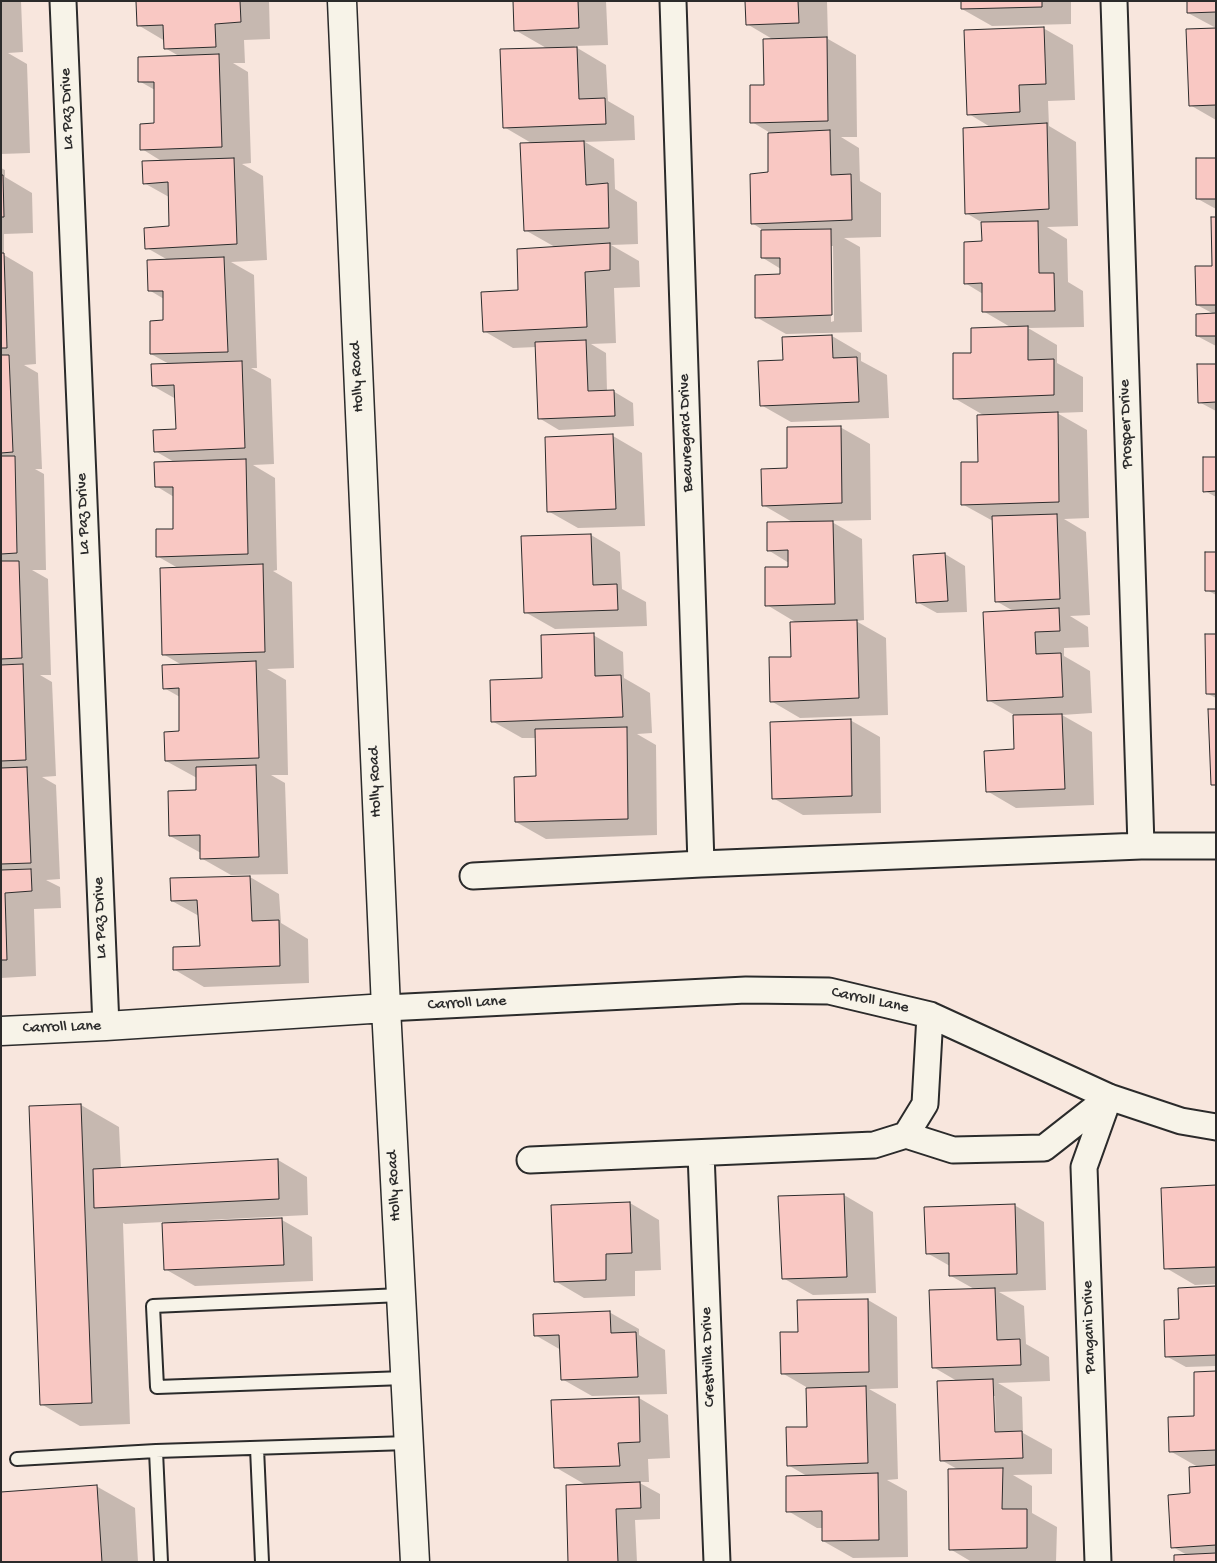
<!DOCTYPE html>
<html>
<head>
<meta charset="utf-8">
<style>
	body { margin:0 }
	#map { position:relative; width:1217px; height:1563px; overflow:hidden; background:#f8e6dd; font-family:"Gochi Hand",sans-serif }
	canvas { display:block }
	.frame { position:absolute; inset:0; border:2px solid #2b2b2b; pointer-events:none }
</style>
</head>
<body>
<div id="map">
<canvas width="1217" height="1563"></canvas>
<div class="frame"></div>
</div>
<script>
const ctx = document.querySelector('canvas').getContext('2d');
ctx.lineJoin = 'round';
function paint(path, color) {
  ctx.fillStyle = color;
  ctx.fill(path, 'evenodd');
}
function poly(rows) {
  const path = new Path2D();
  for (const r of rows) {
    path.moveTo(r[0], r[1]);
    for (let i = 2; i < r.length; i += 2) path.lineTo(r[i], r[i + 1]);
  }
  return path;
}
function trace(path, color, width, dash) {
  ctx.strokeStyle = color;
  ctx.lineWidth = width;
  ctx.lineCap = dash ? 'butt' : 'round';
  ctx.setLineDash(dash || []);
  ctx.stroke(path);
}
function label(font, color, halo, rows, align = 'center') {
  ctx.font = font + ' "Gochi Hand",sans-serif';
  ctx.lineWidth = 4;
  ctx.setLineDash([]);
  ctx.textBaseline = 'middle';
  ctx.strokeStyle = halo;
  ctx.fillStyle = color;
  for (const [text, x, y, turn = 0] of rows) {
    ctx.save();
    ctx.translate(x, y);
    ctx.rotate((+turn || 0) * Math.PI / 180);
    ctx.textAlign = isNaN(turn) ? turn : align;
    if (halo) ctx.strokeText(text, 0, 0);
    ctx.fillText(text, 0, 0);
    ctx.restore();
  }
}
const shadow = poly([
	[1,1,21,1,23,52,8,53,27,64,30,153,1,154],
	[137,1,269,1,270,39,244,40,245,63,233,63,248,72,251,163,242,164,263,176,267,260,231,262,254,275,257,368,251,368,271,379,274,464,253,465,275,478,277,570,273,571,292,582,294,668,267,669,286,680,288,775,271,775,285,783,288,874,231,875,201,858,201,853,170,836,197,791,197,778,166,761,181,732,180,697,164,688,182,665,163,654,178,568,157,556,174,530,174,497,156,486,176,463,155,451,177,430,176,399,153,386,171,365,151,354,165,322,164,299,149,290,168,260,147,248,170,228,169,197,144,183,163,162,142,149,156,124,155,90,139,81,179,56,165,48,165,41,138,25],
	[514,1,606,1,608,45,574,46,606,65,608,101,634,116,635,140,585,142,614,159,615,189,637,202,638,244,611,245,639,261,640,287,614,288,616,343,591,344,606,353,607,391,613,391,633,403,634,426,559,430,539,418,536,347,513,348,484,331,555,247,525,230,533,144,504,127,548,49,515,30],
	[746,1,827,1,828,39,856,55,857,137,841,137,859,148,860,181,881,193,881,237,844,238,860,247,862,332,786,334,756,317,782,275,781,269,763,258,766,232,752,223,770,174,772,134,752,122,765,86,774,40,747,24],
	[830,246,833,246,834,321,831,322],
	[962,1,1071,1,1071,24,992,26,962,9],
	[1216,1,1216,28,1188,13],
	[1043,28,1073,45,1075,100,1048,101,1049,126,1076,142,1078,226,1047,227,1067,239,1068,282,1083,291,1084,327,1028,328,1057,345,1057,363,1083,377,1083,412,1057,413,1087,430,1089,518,1064,519,1086,532,1090,615,1070,616,1088,627,1089,647,1064,648,1064,656,1090,671,1092,713,1062,715,1092,732,1094,805,1016,808,987,791,1016,750,1014,715,988,700,1015,612,996,601,993,521,962,504,979,463,985,416,954,398,972,354,1012,328,983,311,983,294,965,283,983,242,983,223,966,213,992,128,969,114],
	[1216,29,1216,120,1190,105],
	[1216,159,1216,209,1198,199],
	[1,168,5,170,5,177,32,193,33,233,4,234,4,255,33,272,36,364,24,365,38,373,42,469,35,469,44,474,46,570,32,570,48,579,51,675,40,675,52,682,56,776,42,777,56,785,60,879,46,880,60,887,61,908,34,909,36,976,1,978],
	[1216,218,1216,346,1197,336,1214,314,1197,305,1213,267],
	[832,336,861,353,861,361,887,375,889,418,791,422,761,405,784,361],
	[1216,365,1216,411,1199,402],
	[840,427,870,444,871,520,830,521,862,539,864,620,856,621,886,638,888,715,800,718,771,701,792,659,797,623,767,605,789,568,789,563,768,550,794,523,763,505,788,469],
	[613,436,642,453,645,526,578,528,548,511],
	[1216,458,1216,497,1205,491],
	[591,535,620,552,622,589,646,602,647,626,555,629,525,612],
	[1216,553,1216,595,1207,590],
	[945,554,965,566,967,612,937,613,917,602],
	[593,635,623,652,624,678,650,693,652,733,637,734,656,745,657,835,546,839,516,822,537,777,537,738,522,738,492,721],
	[1216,635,1216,698,1208,694],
	[850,720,880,737,881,813,803,815,773,798],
	[250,877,279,894,281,923,308,939,309,983,204,987,175,970,201,947,199,916,172,901],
	[81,1105,119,1127,121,1169,278,1160,307,1177,308,1215,187,1221,188,1223,282,1220,312,1237,313,1281,195,1286,165,1269,164,1222,125,1224,123,1223,130,1424,80,1426,41,1404],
	[1216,1186,1216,1284,1195,1285,1166,1268],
	[844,1195,873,1212,876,1293,813,1295,783,1278],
	[630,1203,659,1220,661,1270,635,1271,635,1296,584,1298,555,1281],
	[1014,1205,1044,1222,1046,1290,999,1292,1024,1306,1026,1344,1049,1357,1050,1381,998,1383,1022,1397,1023,1433,1052,1449,1052,1474,1013,1475,1032,1486,1032,1513,1057,1527,1056,1562,972,1562,950,1549,959,1470,941,1460,957,1381,933,1367,976,1290,951,1276,950,1266,927,1253],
	[992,1396,995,1396,996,1438,994,1438],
	[1216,1288,1216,1366,1186,1367,1166,1356,1180,1321],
	[868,1300,897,1317,898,1388,869,1389,896,1404,898,1479,887,1480,907,1491,908,1557,853,1558,823,1541,823,1528,817,1528,788,1511,807,1476,788,1465,809,1428,808,1388,782,1373,799,1334],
	[609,1312,639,1329,639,1335,665,1350,667,1394,592,1396,562,1379,561,1350,535,1335],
	[1216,1372,1216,1562,1187,1555,1173,1547,1192,1495,1198,1467,1170,1451,1196,1417],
	[639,1398,668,1415,670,1458,648,1459,649,1482,638,1482,660,1494,660,1519,635,1520,637,1562,570,1562,586,1485,555,1467],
	[96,1486,135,1508,138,1562,1,1562]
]);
const building = poly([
	[136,1,240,1,241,22,215,24,216,47,164,49,163,25,137,26,136,1],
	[513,1,578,1,579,28,514,31,513,1],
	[745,1,798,1,799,23,746,25,745,1],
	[961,1,1042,1,1042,7,961,9,961,1],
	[1187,1,1216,1,1216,12,1187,13,1187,1],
	[1044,27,1046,84,1019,85,1020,112,967,115,964,30,1044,27],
	[1216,28,1216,105,1189,106,1186,29,1216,28],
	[827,37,828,121,750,123,750,85,764,85,763,39,827,37],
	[577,47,579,99,605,98,606,124,503,128,500,49,577,47],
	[219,54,222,147,140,150,140,124,154,123,154,82,138,82,138,57,219,54],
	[1047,123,1049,209,965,214,963,128,1047,123],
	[830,130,831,175,851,174,852,220,751,224,750,174,768,172,768,133,830,130],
	[584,141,586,185,608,183,609,228,524,231,520,143,584,141],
	[234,158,237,244,145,249,144,228,169,226,168,182,143,184,142,161,234,158],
	[1196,158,1216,158,1216,199,1196,199,1196,158],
	[1,175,3,175,4,217,1,217,1,175],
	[1211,217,1216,217,1216,305,1196,305,1195,266,1212,266,1211,217],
	[1038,221,1039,273,1054,273,1055,311,982,312,982,283,964,284,964,242,982,241,981,222,1038,221],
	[831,229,832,315,755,318,755,275,780,274,780,258,761,258,761,230,831,229],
	[610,243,610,270,585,272,587,327,483,332,481,292,518,290,517,249,610,243],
	[1,253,4,253,7,348,1,348,1,253],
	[224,257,228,352,150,354,150,321,163,320,163,291,148,291,147,260,224,257],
	[1216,313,1216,336,1196,336,1196,314,1216,313],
	[1028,326,1028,360,1054,359,1054,395,953,399,953,353,971,353,971,328,1028,326],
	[832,335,833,358,857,357,859,402,760,406,758,361,783,360,782,337,832,335],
	[586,340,588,391,614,390,615,416,538,419,535,342,586,340],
	[1,355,9,355,13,452,1,453,1,355],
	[242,361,245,448,154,452,153,430,176,429,174,385,152,386,151,364,242,361],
	[1197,364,1216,364,1216,402,1198,403,1197,364],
	[1058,412,1059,502,961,505,961,462,978,462,977,415,1058,412],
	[841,426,842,503,762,506,761,469,787,468,787,427,841,426],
	[613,434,616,509,547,512,545,437,613,434],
	[1,456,15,456,17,553,1,554,1,456],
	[1203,457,1216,457,1216,491,1203,492,1203,457],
	[246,459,248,554,156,557,156,529,173,529,173,487,155,487,154,462,246,459],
	[1057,514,1060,599,995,602,992,516,1057,514],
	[833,521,835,604,765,606,765,567,788,567,788,550,767,551,767,522,833,521],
	[591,534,593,585,617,584,618,610,524,613,521,536,591,534],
	[1205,552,1216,552,1216,591,1205,591,1205,552],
	[945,553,948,601,916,603,913,555,945,553],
	[1,561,19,561,22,658,1,659,1,561],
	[263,564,265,652,162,655,160,568,263,564],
	[1059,608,1060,631,1035,632,1036,654,1061,653,1063,697,987,701,983,612,1059,608],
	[857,620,859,698,770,702,769,657,791,657,790,622,857,620],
	[594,633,595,676,621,675,623,717,491,722,490,680,542,678,541,635,594,633],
	[1205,634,1216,634,1216,694,1206,694,1205,634],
	[256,661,259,758,165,761,164,732,179,731,179,688,163,689,162,665,256,661],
	[23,664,26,760,1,761,1,665,23,664],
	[1208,709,1216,709,1216,785,1211,785,1208,709],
	[1062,714,1065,789,986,792,984,751,1014,749,1013,715,1062,714],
	[851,719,852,796,772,799,770,722,851,719],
	[627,727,628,819,515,822,514,777,536,776,535,729,627,727],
	[256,765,259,857,200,859,200,835,169,836,168,791,196,790,196,767,256,765],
	[27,767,31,863,1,864,1,768,27,767],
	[31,869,32,891,5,893,7,960,1,960,1,870,31,869],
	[250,876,252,921,279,920,280,966,173,970,173,947,200,946,197,900,171,901,170,878,250,876],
	[81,1104,92,1403,40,1405,29,1106,81,1104],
	[278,1159,279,1199,94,1208,93,1169,278,1159],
	[1216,1185,1216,1267,1164,1269,1161,1188,1216,1185],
	[844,1194,847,1277,782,1279,778,1196,844,1194],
	[630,1202,632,1253,606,1254,606,1280,554,1282,551,1205,630,1202],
	[1015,1204,1017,1274,949,1276,949,1253,926,1254,924,1207,1015,1204],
	[282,1218,284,1265,164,1270,162,1223,282,1218],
	[1216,1286,1216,1355,1165,1357,1164,1320,1179,1319,1178,1288,1216,1286],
	[995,1288,997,1340,1020,1339,1021,1365,932,1368,929,1290,995,1288],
	[868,1299,869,1372,781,1374,780,1332,798,1332,797,1300,868,1299],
	[610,1311,611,1333,636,1332,638,1377,561,1380,559,1335,534,1336,533,1314,610,1311],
	[1216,1371,1216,1450,1169,1452,1168,1417,1194,1416,1194,1372,1216,1371],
	[993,1379,995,1432,1022,1431,1023,1458,940,1461,937,1381,993,1379],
	[866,1386,868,1463,787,1466,786,1427,807,1427,806,1388,866,1386],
	[639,1397,640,1442,618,1443,620,1466,554,1468,551,1400,639,1397],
	[1216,1465,1216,1545,1171,1548,1168,1495,1190,1493,1189,1467,1216,1465],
	[1003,1468,1002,1509,1027,1509,1027,1548,949,1550,948,1469,1003,1468],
	[878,1473,879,1540,822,1541,822,1511,786,1512,786,1476,878,1473],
	[640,1482,641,1508,616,1509,618,1562,568,1562,566,1485,640,1482],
	[97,1485,102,1562,1,1562,1,1492,97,1485],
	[1216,1553,1216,1562,1174,1562,1174,1555,1216,1553]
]);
const lane = poly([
	[401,1295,153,1306,157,1387,404,1378],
	[257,1448,262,1562],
	[17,1459,156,1451],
	[161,1562,156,1451,408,1443]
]);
const street = poly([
	[63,1,106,1026],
	[673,1,701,864],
	[1114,1,1141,846],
	[473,876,701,864,1141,846,1216,846],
	[386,1008,746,990,829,991,930,1015,1109,1097,1181,1121,1216,1127],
	[906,1135,953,1150,1044,1148,1109,1097],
	[701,1153,717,1562],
	[530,1160,874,1145,906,1135,925,1104,930,1015],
	[1098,1562,1084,1167,1109,1097]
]);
const secondary = poly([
	[342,1,386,1008,415,1562],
	[1,1031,106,1026,386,1008]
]);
const streetNames = [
	["La Paz Drive",68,109,-92],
	["Holly Road",358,377,-93],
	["Prosper Drive",1127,424,-92],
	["Beauregard Drive",687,433,-92],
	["La Paz Drive",84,514,-92],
	["Holly Road",376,782,-92],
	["La Paz Drive",101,918,-92],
	["Carroll Lane",870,1001,12],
	["Carroll Lane",467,1004,-3],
	["Carroll Lane",62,1028,-2],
	["Holly Road",395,1186,-93],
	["Pangani Drive",1090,1327,-92],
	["Crestvilla Drive",709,1357,-92]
];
paint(shadow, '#0003');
paint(building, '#f9c8c3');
trace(building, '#2b2b2b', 1);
trace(lane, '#2b2b2b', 16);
trace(street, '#2b2b2b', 29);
trace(secondary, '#2b2b2b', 31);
trace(lane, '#f7f3e8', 12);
trace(street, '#f7f3e8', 25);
trace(secondary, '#f7f3e8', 28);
label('16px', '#2b2b2b', '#f7f3e8', streetNames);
</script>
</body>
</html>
